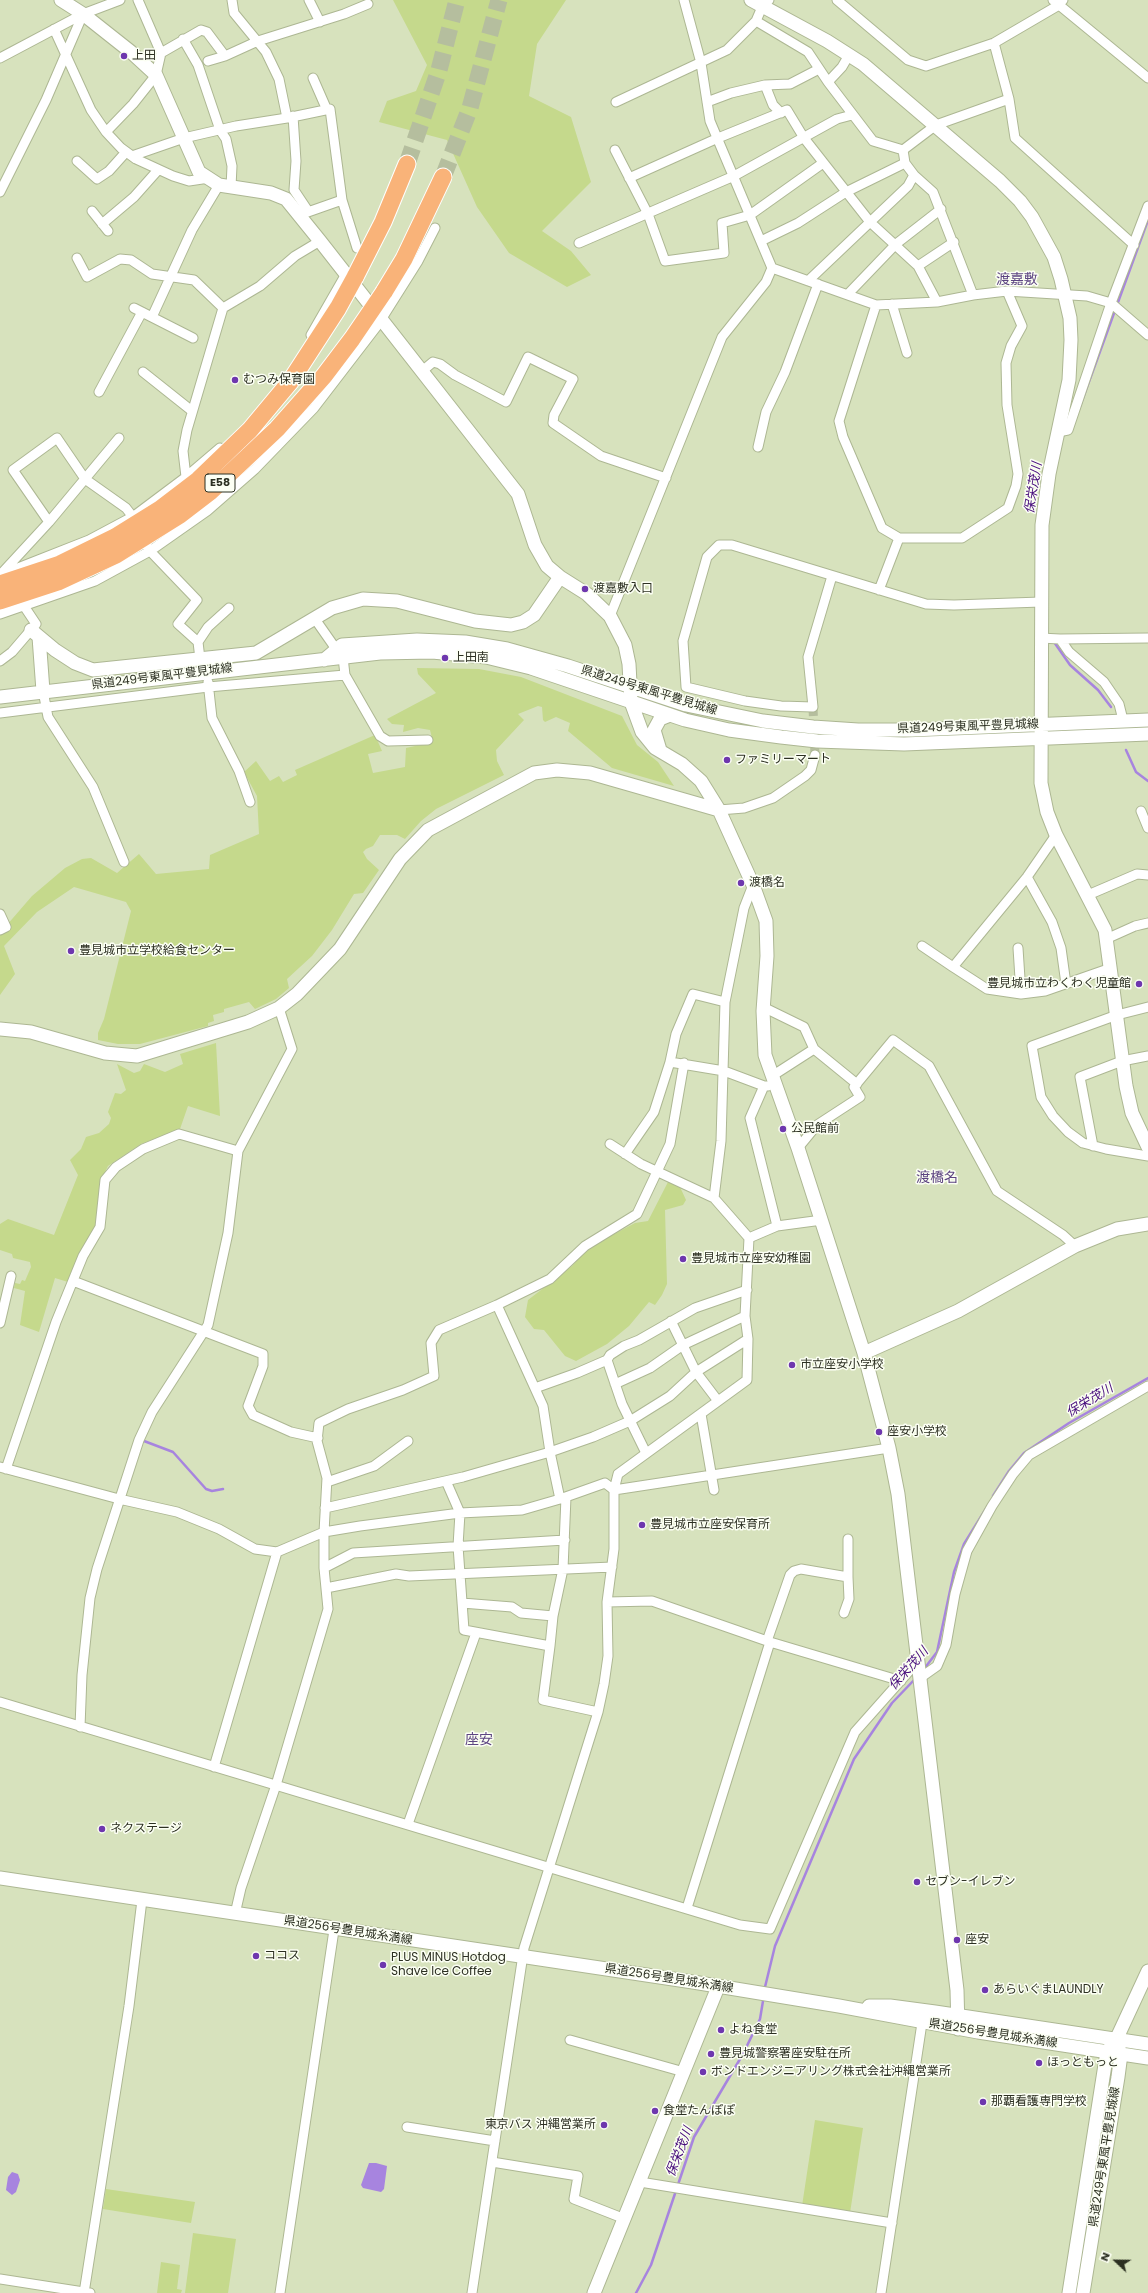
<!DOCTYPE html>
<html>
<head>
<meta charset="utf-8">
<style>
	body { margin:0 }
	#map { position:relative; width:1148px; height:2293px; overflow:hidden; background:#d7e2bd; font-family:Poppins,sans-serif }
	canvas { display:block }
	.north { position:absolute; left:1096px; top:2241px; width:40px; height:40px; -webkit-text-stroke:3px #fcfff4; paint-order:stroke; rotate:292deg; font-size:11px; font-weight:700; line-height:16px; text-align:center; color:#2c3022 }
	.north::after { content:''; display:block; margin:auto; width:14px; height:18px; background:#2c3022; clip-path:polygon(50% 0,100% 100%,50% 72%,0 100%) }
</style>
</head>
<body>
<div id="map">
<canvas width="1148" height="2293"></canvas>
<div class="north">N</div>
</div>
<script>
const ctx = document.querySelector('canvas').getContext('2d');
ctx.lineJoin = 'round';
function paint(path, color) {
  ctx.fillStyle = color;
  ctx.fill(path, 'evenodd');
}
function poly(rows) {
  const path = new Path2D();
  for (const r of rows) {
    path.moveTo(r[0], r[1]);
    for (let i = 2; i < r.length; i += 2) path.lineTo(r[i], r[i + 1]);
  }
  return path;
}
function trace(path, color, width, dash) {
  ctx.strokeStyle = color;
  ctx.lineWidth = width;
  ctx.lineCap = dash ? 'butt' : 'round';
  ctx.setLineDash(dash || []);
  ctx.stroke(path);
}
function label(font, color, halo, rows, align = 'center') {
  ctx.font = font + ' Poppins,"Noto Sans JP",sans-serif';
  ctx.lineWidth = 3;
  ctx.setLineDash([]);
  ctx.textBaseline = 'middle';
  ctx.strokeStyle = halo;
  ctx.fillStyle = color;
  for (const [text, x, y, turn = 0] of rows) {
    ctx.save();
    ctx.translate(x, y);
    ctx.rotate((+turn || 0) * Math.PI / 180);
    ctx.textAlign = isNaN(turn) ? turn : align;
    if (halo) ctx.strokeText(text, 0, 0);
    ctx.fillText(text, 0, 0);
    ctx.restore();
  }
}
const green = poly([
	[393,0,566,0,537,44,529,96,571,117,591,182,542,231,571,251,591,275,567,287,509,253,477,207,447,140,379,122,387,101,416,91,427,65],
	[417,668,479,669,521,677,622,716,637,745,658,762,674,786,612,768,568,731,570,723,556,717,545,722,543,720,542,707,538,706,518,714,524,720,496,750,497,761,504,775,436,809,421,821,405,839,397,835,380,835,373,846,366,849,363,852,367,859,379,870,363,893,354,894,332,930,312,956,287,979,289,988,276,999,255,1009,249,1002,224,1009,224,1012,213,1015,214,1021,208,1023,208,1026,140,1044,118,1044,98,1040,98,1033,104,1019,131,911,126,902,74,887,37,912,4,946,15,974,0,995,0,933,32,896,65,868,82,859,91,858,117,873,139,854,156,874,209,869,210,855,259,834,257,796,244,772,256,761,270,781,279,776,283,782,297,775,295,770,375,735,382,751,368,754,373,773,405,767,406,748,433,742,430,730,418,728,403,732,404,725,392,724,387,719,436,693,418,674],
	[216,1043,220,1116,188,1106,180,1129,141,1144,108,1166,101,1180,96,1224,68,1282,55,1278,39,1332,20,1325,25,1291,14,1288,15,1283,20,1284,22,1280,25,1281,31,1267,30,1262,13,1258,12,1254,0,1250,0,1224,8,1219,54,1235,78,1175,70,1160,81,1149,86,1137,99,1133,109,1124,111,1118,108,1112,115,1093,121,1094,126,1090,117,1064,134,1073,140,1071,144,1064,165,1072,183,1064,180,1054],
	[668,1182,680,1187,686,1200,683,1205,665,1210,667,1284,662,1295,655,1305,649,1302,629,1326,607,1344,576,1361,565,1356,544,1330,534,1329,525,1317,528,1300,572,1266,588,1248,635,1223,648,1221],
	[815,2120,863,2128,850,2213,802,2206],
	[106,2189,195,2202,191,2223,103,2209],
	[193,2233,236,2239,228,2293,185,2293],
	[161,2262,180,2265,177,2289,182,2290,181,2293,157,2293]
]);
const water = poly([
	[369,2163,376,2163,387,2166,384,2189,381,2192,363,2188,361,2185],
	[12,2172,18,2174,20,2180,16,2192,12,2195,6,2190,8,2177]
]);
const stream = poly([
	[1079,409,1148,220],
	[1054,642,1070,665,1098,690,1111,707],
	[1126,750,1136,772,1148,781],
	[144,1441,173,1452,206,1489,212,1491,223,1489],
	[993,1496,1009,1471,1024,1453,1069,1423,1148,1378],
	[924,1669,937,1652,954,1572,964,1544,987,1507],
	[765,1987,775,1946,854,1759,892,1703,915,1679],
	[636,2293,651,2265,694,2137,743,2054,760,2019,763,2001]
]);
const streetTunnel = poly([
	[813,707,815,755]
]);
const highwayTunnel = poly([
	[407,164,439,70,457,0],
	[443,177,470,108,499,0]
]);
const street = poly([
	[309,0,320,22],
	[837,0,908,60,926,66,994,43,1059,5,1063,0],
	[1053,0,1148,78],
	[756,21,808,52,828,82],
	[54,29,91,110,106,132,121,148,136,159,173,176,189,181,209,178],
	[183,39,198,65,220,130,226,139,232,166,231,187],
	[994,43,1009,99,1015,138,1134,245],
	[161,53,201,30,207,32,225,56],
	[849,55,842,67,828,82,873,141,903,150],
	[0,58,83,14,120,0],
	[208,61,225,56,258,41,344,14,368,4],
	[313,78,327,110],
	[765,85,773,105,781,113],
	[616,102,727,50,756,21,762,7,769,0],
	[707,102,731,93,765,85,790,84,819,69],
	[293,116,296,161,294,190,308,211],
	[287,118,330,109,342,200,357,248],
	[106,132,133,104,156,75,161,53,138,0],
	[615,150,648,214,665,261,724,253,722,223,750,215,823,163],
	[903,150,905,163,914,175,933,192,973,295],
	[903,150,936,125,1009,99],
	[132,156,184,138,236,126,287,118,279,79,266,52,234,13,232,0],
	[77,161,97,179,109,171,126,152],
	[629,178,718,138,787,110,804,138,870,222,918,266,937,302],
	[0,192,46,100,83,14],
	[1148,206,1111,303,1148,335],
	[92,211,108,231],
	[305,213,342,200],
	[102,224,134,197,158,170],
	[761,241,798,223,846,192,905,163],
	[579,243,734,176,837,119,852,115],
	[77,258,87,277,120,259,131,260,152,274,194,280,223,308],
	[918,266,954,242],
	[772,268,876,305,937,302,973,295,1007,291,1087,296,1111,303,1068,430,1058,432],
	[808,281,908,186,914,175],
	[848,294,896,244,941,209],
	[892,304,907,353],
	[876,305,839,421,843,437,882,528,899,538,962,538,1008,508,1016,486,1018,474,1007,405,1006,363,1011,346,1022,326,1007,291],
	[134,308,193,338],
	[152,317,192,230,219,185],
	[311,335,346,274],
	[143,372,192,411],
	[421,372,433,362,440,364,455,375,506,402,528,357,573,379,554,415,553,423,601,456,666,478],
	[99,392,142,312],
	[758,447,766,412,785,372,818,284],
	[186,477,183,451,187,430,223,308,260,286,295,256,320,241],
	[49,522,13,470,57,438,85,479,126,508,136,521],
	[147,546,150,551,197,600,178,624,198,642,200,659],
	[2,573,49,522,119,438],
	[0,575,89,540,134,516,186,477,220,448],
	[832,576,808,657,813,707,781,706,745,701,686,687,683,641,707,557,719,545,732,545,926,604,954,605,1041,602],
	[879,590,899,538],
	[0,614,95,581,150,551,207,511,255,469,314,408,377,326,418,261,435,228],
	[610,616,722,337,766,282,772,268,710,121,701,63,684,0],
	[315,619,336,649],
	[1040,638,1060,639,1069,652,1104,682,1119,704,1123,720],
	[1060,639,1148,638],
	[198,642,208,627,229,608],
	[343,657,345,675,380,736,388,741,428,740],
	[0,661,12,652,36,624,22,603],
	[208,682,212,718,239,771,250,802],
	[43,691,48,717,93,787,124,862],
	[0,713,208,687,345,675],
	[719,810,744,808,773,798,805,776,811,770,815,755],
	[1141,811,1148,828],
	[1056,835,1027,877,953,967,987,989,1021,994,1045,991,1111,968],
	[1027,877,1052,922,1061,948,1066,984],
	[1088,895,1137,874,1148,875],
	[0,914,6,927,0,930],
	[1106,939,1135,926,1148,923],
	[922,946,953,967],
	[1018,948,1021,994],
	[725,1002,693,994,676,1034,670,1062,724,1071,764,1086],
	[763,1007,804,1027,814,1049,857,1084],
	[1148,1007,1117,1015,1032,1046,1041,1097,1053,1116,1068,1132,1083,1143,1106,1149,1148,1156],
	[772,1076,814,1049],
	[768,1086,764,1086,750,1118,777,1226],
	[1093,1146,1080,1077,1122,1061,1148,1056],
	[798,1148,817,1125,860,1097,854,1087,893,1040,929,1066,997,1191,1063,1235,1075,1246],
	[625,1154,654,1112,670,1062],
	[714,1198,721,1141,725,1002,744,908,753,885],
	[749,1238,777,1226,822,1220],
	[73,1281,263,1354,263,1366,248,1406,253,1415,291,1432,318,1438],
	[497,1305,550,1279,585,1246,637,1214,670,1144,684,1063],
	[671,1321,696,1372,718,1401],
	[0,1323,11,1276],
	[607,1360,610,1355,624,1346,639,1340,695,1308,747,1290],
	[615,1384,650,1368,683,1345,745,1316],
	[535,1388,577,1373,607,1360,622,1404,646,1453],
	[701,1414,714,1490],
	[0,1467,119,1499,177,1512,219,1529,255,1549,277,1552,324,1532,360,1526,460,1513,522,1510,560,1499,605,1483,614,1490,889,1448],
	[6,1469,56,1322,83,1256,100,1227,105,1180,116,1167,143,1149,179,1134,238,1151],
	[446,1481,460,1513,458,1546,464,1630,550,1646,543,1700,598,1712],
	[327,1482,374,1466,408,1441],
	[325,1508,463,1477,550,1452,593,1437,630,1421,670,1396,696,1372,748,1339],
	[324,1568,353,1553,565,1540],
	[326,1588,396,1574,409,1576,612,1567],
	[607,1602,652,1601,770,1642,901,1681],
	[462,1603,512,1607,521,1613,553,1616],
	[844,1613,849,1599,848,1577],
	[767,1641,790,1575,794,1571,801,1569,848,1577,848,1539],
	[550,1646,553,1616,563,1569,566,1497],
	[920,1678,937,1666,946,1645,955,1594,967,1551,992,1506,1013,1474,1029,1455,1148,1386],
	[0,1702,740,1925,770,1929,855,1732,918,1661],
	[80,1727,82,1675,90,1598,97,1569,139,1440,152,1412,208,1325,228,1233,238,1151,292,1049,279,1008],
	[214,1767,277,1552],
	[408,1824,476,1633],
	[687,1908,770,1642],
	[235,1914,241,1888,276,1785,328,1609,324,1568,324,1532,327,1478,317,1441,319,1423,348,1409,403,1390,434,1376,431,1343,439,1330,497,1305,543,1406,550,1452,560,1499],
	[570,2040,684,2072],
	[407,2127,495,2141],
	[492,2162,578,2176,574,2199,625,2219],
	[640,2182,892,2223],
	[0,2279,90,2293],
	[84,2293,129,2006,142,1900],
	[280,2293,334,1930],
	[472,2293,524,1948,598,1712,604,1684,608,1656,607,1602,614,1549,614,1490,618,1474,747,1380,748,1339,745,1316,749,1238,714,1198,641,1164,610,1144],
	[881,2293,922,2023]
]);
const secondary = poly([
	[61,0,83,14,131,52,156,75,199,172,219,185,271,193,286,199,320,241,518,494,535,545,547,566,560,577,587,594,610,616,625,645,629,664,631,702,642,732,655,748,682,764,701,781,719,810,753,885,766,921,767,956,763,1011,765,1055,798,1148,864,1353,889,1448,898,1494,957,1990,958,2029],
	[751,0,827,41,863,64,1000,181,1020,201,1032,217,1054,257,1061,279,1070,318,1071,340,1069,380,1049,474,1042,525,1041,783,1047,812,1056,835,1105,930,1126,1086,1132,1113,1148,1147],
	[31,630,55,650,75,663,93,670,256,653,332,608,363,599,397,601,475,621,511,625,523,622,534,615,560,577],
	[39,637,43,691],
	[324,660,342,645,417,640,465,642,507,649,568,666,686,705,763,721,813,727,858,730,912,730,1148,720],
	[0,697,380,653,432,652,486,657,531,668,685,720,729,730,781,737,817,741,904,744,1148,734],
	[660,750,654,730,660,719,670,715],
	[0,1029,31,1032,105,1053,137,1056,248,1022,279,1008,297,994,340,949,400,859,428,830,534,773,557,770,590,773,719,810],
	[864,1353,958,1311,1075,1246,1117,1229,1148,1224],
	[0,1878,693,1982,839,2006,978,2032,1148,2058],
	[869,2006,890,2006,935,2012,1148,2044],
	[594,2293,718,1987],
	[1069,2293,1107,2052,1116,2040,1148,1971],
	[1083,2293,1118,2077,1121,2054,1118,2046]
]);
const highway = poly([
	[355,277,383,222,407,164],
	[384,292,404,259,443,177]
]);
const highwayBridge = poly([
	[0,584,60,564,115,537,160,509,198,480,250,430,290,382,338,308,355,277],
	[0,601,58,582,116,555,180,515,210,492,277,429,324,376,352,339,384,292]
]);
const markers = [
	[124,56,4,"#6e37ae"],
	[235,380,4,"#6e37ae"],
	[585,589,4,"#6e37ae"],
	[445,658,4,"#6e37ae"],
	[727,760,4,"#6e37ae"],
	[741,883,4,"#6e37ae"],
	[71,951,4,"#6e37ae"],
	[1139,984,4,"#6e37ae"],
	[783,1129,4,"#6e37ae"],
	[683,1259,4,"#6e37ae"],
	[792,1365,4,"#6e37ae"],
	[879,1432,4,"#6e37ae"],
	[642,1525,4,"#6e37ae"],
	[102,1829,4,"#6e37ae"],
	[917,1882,4,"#6e37ae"],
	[957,1940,4,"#6e37ae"],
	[256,1956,4,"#6e37ae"],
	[383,1965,4,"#6e37ae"],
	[985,1990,4,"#6e37ae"],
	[721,2030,4,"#6e37ae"],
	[711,2054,4,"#6e37ae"],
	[1039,2063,4,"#6e37ae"],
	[703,2072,4,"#6e37ae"],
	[983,2102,4,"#6e37ae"],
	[655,2111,4,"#6e37ae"],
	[604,2125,4,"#6e37ae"]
];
const shields = [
	[220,483,30]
];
const shieldNames = [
	["E58",220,483]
];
const poiNames = [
	["上田",132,56],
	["むつみ保育園",243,380],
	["渡嘉敷入口",593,589],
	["上田南",453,658],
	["ファミリーマート",735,760],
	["渡橋名",749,883],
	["豊見城市立学校給食センター",79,951],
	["豊見城市立わくわく児童館",1131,984,"right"],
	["公民館前",791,1129],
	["豊見城市立座安幼稚園",691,1259],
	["市立座安小学校",800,1365],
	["座安小学校",887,1432],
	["豊見城市立座安保育所",650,1525],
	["ネクステージ",110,1829],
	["セブン-イレブン",925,1882],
	["座安",965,1940],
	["ココス",264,1956],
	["PLUS MINUS Hotdog",391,1958],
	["Shave Ice Coffee",391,1972],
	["あらいぐまLAUNDLY",993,1990],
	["よね食堂",729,2030],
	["豊見城警察署座安駐在所",719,2054],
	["ほっともっと",1047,2063],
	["ボンドエンジニアリング株式会社沖縄営業所",711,2072],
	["那覇看護専門学校",991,2102],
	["食堂たんぽぽ",663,2111],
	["東京バス 沖縄営業所",596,2125,"right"]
];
const streetNames = [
	["県道249号東風平豊見城線",162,677,-7],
	["県道249号東風平豊見城線",649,691,17],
	["県道249号東風平豊見城線",968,727,-2],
	["県道256号豊見城糸満線",348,1931,9],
	["県道256号豊見城糸満線",669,1979,9],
	["県道256号豊見城糸満線",993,2034,9],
	["県道249号東風平豊見城線",1105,2157,-81]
];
const waterNames = [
	["保栄茂川",1034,488,-81],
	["保栄茂川",1090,1401,-31],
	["保栄茂川",909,1669,-48],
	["保栄茂川",680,2152,-69]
];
const quarterNames = [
	["渡嘉敷",1017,280],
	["渡橋名",937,1178],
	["座安",479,1740]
];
paint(green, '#c5d98c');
paint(water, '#a784df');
trace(stream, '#a784df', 2.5);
trace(streetTunnel, '#b5be9e', 9, [9, 4.5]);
trace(highwayTunnel, '#b5be9e', 17, [17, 8]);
trace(street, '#adb793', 11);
trace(secondary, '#adb793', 15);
trace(highway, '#fff', 19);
trace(street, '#fff', 9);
trace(secondary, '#fff', 13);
trace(highway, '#f9b379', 17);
trace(highwayBridge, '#fff', 19, []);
trace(highwayBridge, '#f9b379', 17);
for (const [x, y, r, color] of markers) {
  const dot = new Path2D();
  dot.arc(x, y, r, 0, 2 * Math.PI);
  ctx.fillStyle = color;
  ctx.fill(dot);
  trace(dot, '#fcfff4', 1.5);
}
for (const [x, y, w] of shields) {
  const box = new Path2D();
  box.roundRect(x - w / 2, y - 9, w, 18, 3);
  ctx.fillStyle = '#fcfff4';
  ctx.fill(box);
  trace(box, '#2c3022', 1);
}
label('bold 11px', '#2c3022', null, shieldNames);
label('12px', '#2c3022', '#fcfff4', poiNames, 'left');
label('12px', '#2c3022', '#fcfff4', streetNames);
label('italic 13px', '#480e7d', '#fcfff4', waterNames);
label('14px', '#5d4582', '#fcfff4', quarterNames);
</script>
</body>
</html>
